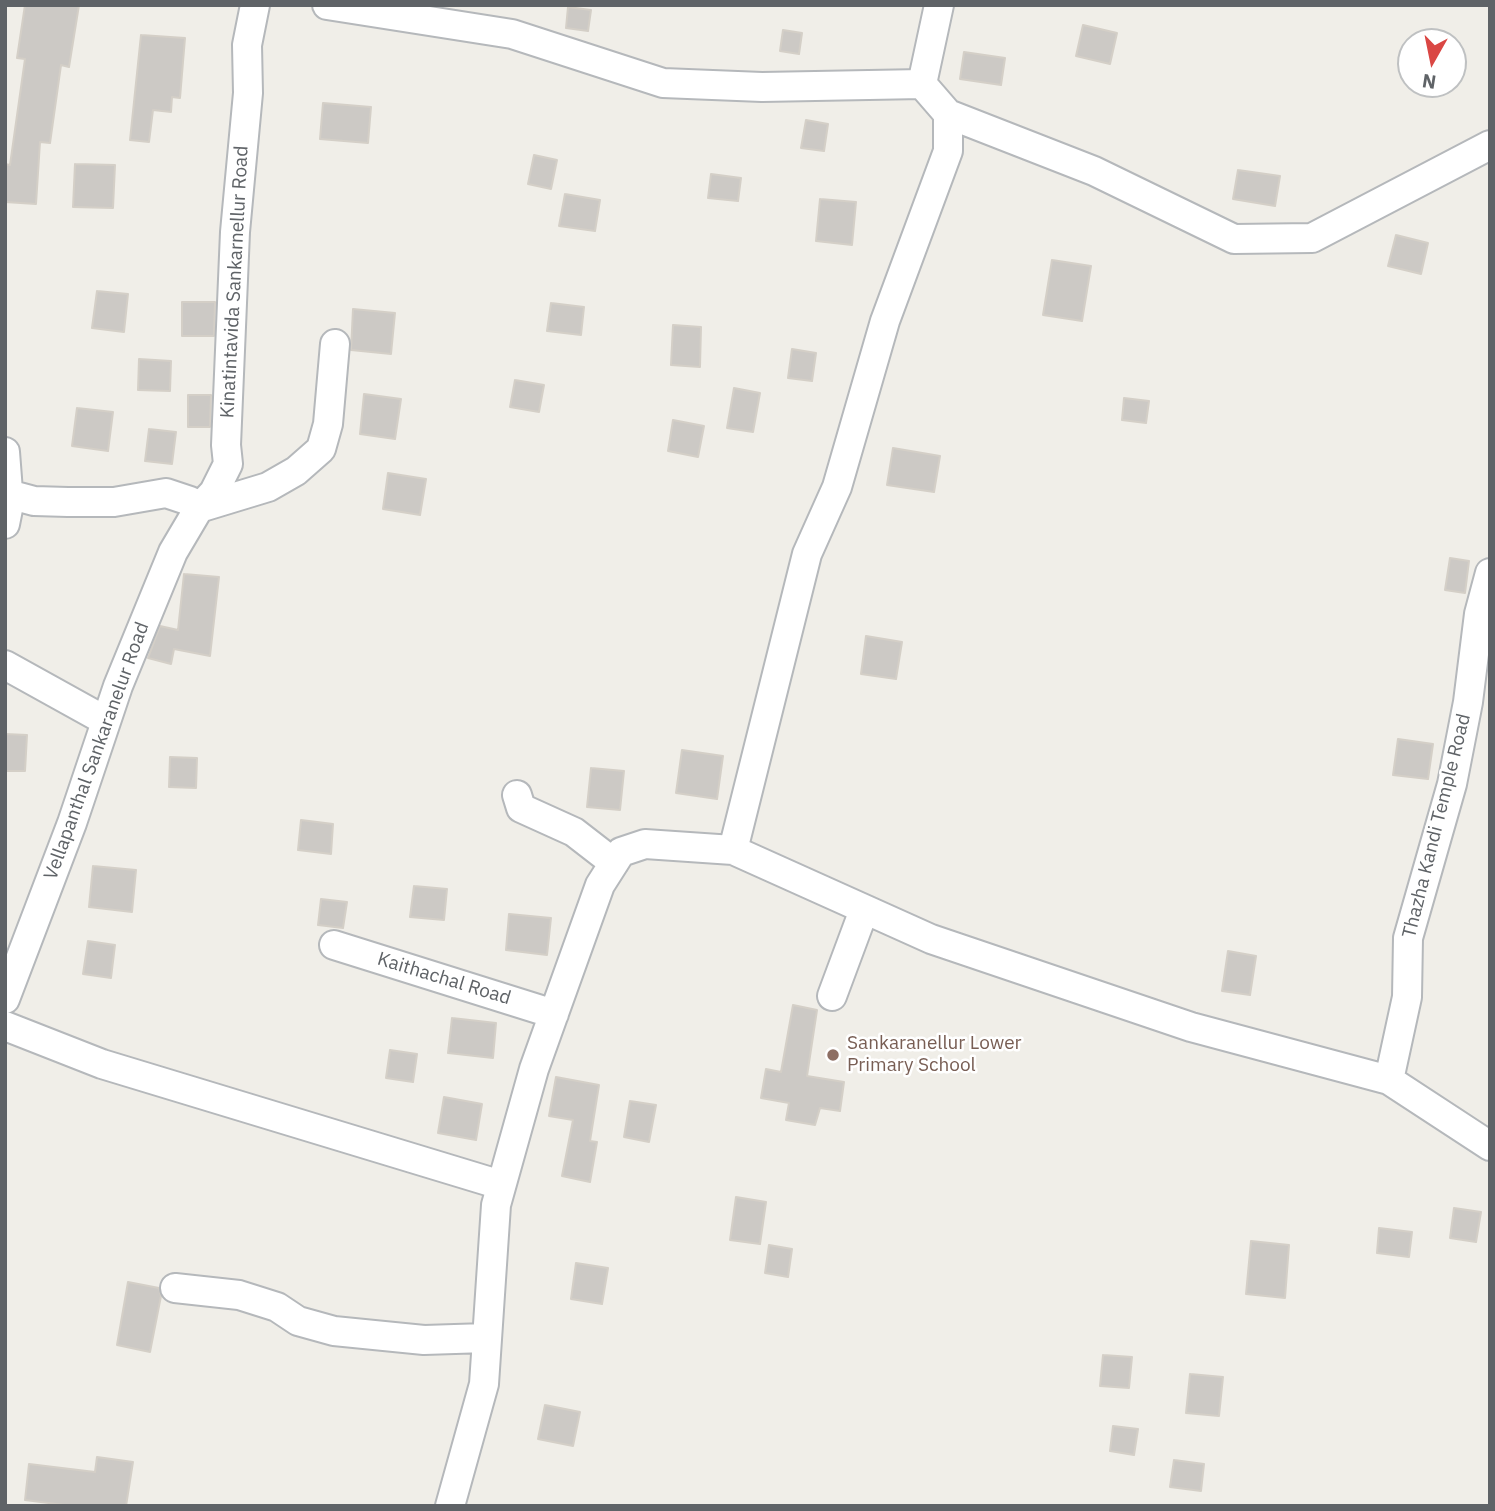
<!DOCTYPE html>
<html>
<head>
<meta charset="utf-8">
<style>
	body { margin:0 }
	#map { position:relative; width:1495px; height:1511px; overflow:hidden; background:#f0eee8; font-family:"IBM Plex Sans",sans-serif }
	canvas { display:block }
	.frame { position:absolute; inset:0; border:7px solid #5f6367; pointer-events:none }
	.north { position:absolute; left:1397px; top:28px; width:70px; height:70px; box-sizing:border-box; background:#fff; border:2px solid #bfc1c2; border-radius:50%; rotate:189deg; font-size:19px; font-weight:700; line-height:28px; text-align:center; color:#5f6367 }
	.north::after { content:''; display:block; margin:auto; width:24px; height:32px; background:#da4744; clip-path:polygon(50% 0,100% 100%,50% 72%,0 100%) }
</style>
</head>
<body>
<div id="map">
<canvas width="1495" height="1511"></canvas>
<div class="frame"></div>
<div class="north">N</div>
</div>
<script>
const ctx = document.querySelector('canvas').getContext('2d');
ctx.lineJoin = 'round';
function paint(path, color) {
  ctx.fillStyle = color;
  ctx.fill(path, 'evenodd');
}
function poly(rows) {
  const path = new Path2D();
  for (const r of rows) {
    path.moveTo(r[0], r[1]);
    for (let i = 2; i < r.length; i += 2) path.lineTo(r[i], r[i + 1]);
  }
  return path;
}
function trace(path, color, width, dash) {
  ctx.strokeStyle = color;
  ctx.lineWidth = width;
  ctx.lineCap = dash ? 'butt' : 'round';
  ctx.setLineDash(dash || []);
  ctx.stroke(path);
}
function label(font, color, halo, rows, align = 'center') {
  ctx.font = font + ' "IBM Plex Sans",sans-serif';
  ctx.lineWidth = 5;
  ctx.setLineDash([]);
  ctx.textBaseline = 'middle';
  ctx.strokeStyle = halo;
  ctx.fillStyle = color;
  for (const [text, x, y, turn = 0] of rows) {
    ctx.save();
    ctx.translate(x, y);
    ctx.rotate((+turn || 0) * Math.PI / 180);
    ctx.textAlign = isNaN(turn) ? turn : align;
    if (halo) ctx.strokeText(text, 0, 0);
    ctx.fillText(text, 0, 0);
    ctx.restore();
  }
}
const building = poly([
	[25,5,79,5,69,67,61,65,50,143,40,142,36,204,5,202,5,164,10,165,25,59,17,58,25,5],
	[568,7,591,10,588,31,566,28,568,7],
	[1083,25,1117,33,1110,64,1076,56,1083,25],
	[783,30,802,33,799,54,780,51,783,30],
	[141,35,185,38,180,98,172,97,171,112,153,110,149,142,130,140,141,35],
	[964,52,1005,58,1001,85,960,79,964,52],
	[323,103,371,107,368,143,320,139,323,103],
	[806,120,828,124,824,151,801,148,806,120],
	[534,155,557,160,551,189,528,184,534,155],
	[75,164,115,165,113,208,73,207,75,164],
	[1238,170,1280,176,1275,206,1233,199,1238,170],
	[711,174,741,178,738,201,708,198,711,174],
	[565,194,600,200,595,231,559,226,565,194],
	[820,199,856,202,852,245,816,241,820,199],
	[1396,235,1428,243,1421,274,1388,266,1396,235],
	[1052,260,1091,266,1082,321,1043,315,1052,260],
	[97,291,128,294,124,332,92,328,97,291],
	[182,302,215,302,214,336,182,336,182,302],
	[551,303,584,307,581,335,547,331,551,303],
	[353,309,395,313,391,354,351,350,353,309],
	[673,325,701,327,700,367,671,365,673,325],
	[792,349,816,353,812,381,788,378,792,349],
	[139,359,171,361,170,391,138,390,139,359],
	[515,380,544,385,539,412,510,407,515,380],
	[734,388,760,393,753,432,727,428,734,388],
	[364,394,401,399,395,439,360,434,364,394],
	[188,395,211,395,210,427,188,427,188,395],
	[1124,398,1149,401,1146,423,1122,420,1124,398],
	[77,408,113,412,108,451,72,446,77,408],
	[673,420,704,426,698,457,668,451,673,420],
	[149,429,176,432,172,464,145,461,149,429],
	[893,448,940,456,934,492,887,485,893,448],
	[388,473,426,479,420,515,383,509,388,473],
	[1450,558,1469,561,1465,593,1445,590,1450,558],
	[184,574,219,577,210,656,174,649,171,664,148,658,160,626,178,630,184,574],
	[866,636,902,642,896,679,861,674,866,636],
	[5,734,27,735,25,771,5,771,5,734],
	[1398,739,1433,744,1428,779,1393,775,1398,739],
	[682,750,723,756,717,799,676,793,682,750],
	[170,757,197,758,196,788,169,787,170,757],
	[591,768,624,771,620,810,587,807,591,768],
	[301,820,333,824,331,854,298,850,301,820],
	[93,866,136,870,132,912,89,907,93,866],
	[414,886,447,889,444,920,410,917,414,886],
	[321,899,347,902,343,928,318,925,321,899],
	[509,914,551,918,547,955,506,950,509,914],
	[88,941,115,945,111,978,83,974,88,941],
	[1228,951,1256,956,1250,995,1222,991,1228,951],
	[793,1005,817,1010,807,1076,844,1082,840,1111,820,1108,815,1125,786,1120,789,1103,761,1098,766,1069,781,1072,793,1005],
	[452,1018,496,1023,493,1058,448,1053,452,1018],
	[390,1050,417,1054,413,1082,386,1078,390,1050],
	[556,1077,599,1085,590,1141,597,1142,590,1182,562,1176,573,1120,549,1116,556,1077],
	[444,1097,482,1104,476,1140,438,1133,444,1097],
	[630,1101,656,1105,649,1142,624,1137,630,1101],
	[736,1197,766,1202,760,1244,730,1240,736,1197],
	[1454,1208,1481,1212,1476,1242,1450,1238,1454,1208],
	[1379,1228,1412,1232,1409,1257,1377,1253,1379,1228],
	[1251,1241,1289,1245,1285,1298,1246,1294,1251,1241],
	[769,1245,792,1249,788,1277,765,1273,769,1245],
	[576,1263,608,1268,602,1304,571,1299,576,1263],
	[128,1282,159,1288,161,1296,150,1352,117,1345,128,1282],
	[1103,1355,1132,1357,1129,1388,1100,1386,1103,1355],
	[1190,1374,1223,1377,1219,1416,1186,1413,1190,1374],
	[545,1405,580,1412,573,1446,538,1439,545,1405],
	[1113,1426,1138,1429,1134,1455,1110,1451,1113,1426],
	[97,1457,133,1462,126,1506,72,1506,25,1500,29,1464,95,1472,97,1457],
	[1174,1460,1204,1464,1201,1491,1170,1487,1174,1460]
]);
const minor = poly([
	[327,5,512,34,663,83,762,87,922,84,939,5],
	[922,84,948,114,948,151,885,321,837,487,807,554,733,850,931,939,1191,1027,1389,1080,1490,1146],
	[948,114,1094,171,1234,239,1312,238,1490,145],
	[5,452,9,504,5,524],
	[8,494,34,501,68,502,114,502,166,493,190,501,199,508,268,487,296,471,321,449,328,424,335,344],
	[5,665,106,721],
	[517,795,521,808,574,832,614,863],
	[334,945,554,1014],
	[832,996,864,910],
	[5,999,72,823,118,686,173,552,199,508,214,492,228,464,226,445,235,232,248,93,247,45,255,5],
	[5,1026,102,1064,501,1185],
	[1389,1080,1407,997,1408,938,1452,784,1468,702,1479,614,1490,573],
	[175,1288,239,1295,277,1307,298,1321,334,1331,424,1340,486,1338],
	[450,1506,484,1384,496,1205,534,1069,600,885,621,852,645,844,733,850]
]);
const markers = [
	[833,1055,7,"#8d6e63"]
];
const streetNames = [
	["Kinatintavida Sankarnellur Road",235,282,-87],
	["Vellapanthal Sankaranelur Road",97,751,-70],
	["Thazha Kandi Temple Road",1437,826,-76],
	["Kaithachal Road",444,979,17]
];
const educationNames = [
	["Sankaranellur Lower",847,1044],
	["Primary School",847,1066]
];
paint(building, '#ccc9c5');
trace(building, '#d4cfc7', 2);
trace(minor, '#b5b8bb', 32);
trace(minor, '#fff', 28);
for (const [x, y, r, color] of markers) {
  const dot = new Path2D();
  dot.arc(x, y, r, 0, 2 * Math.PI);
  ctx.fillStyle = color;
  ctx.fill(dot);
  trace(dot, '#fff', 2.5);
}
label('19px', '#5f6367', '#fff', streetNames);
label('19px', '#785e54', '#fff', educationNames, 'left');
</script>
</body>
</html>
